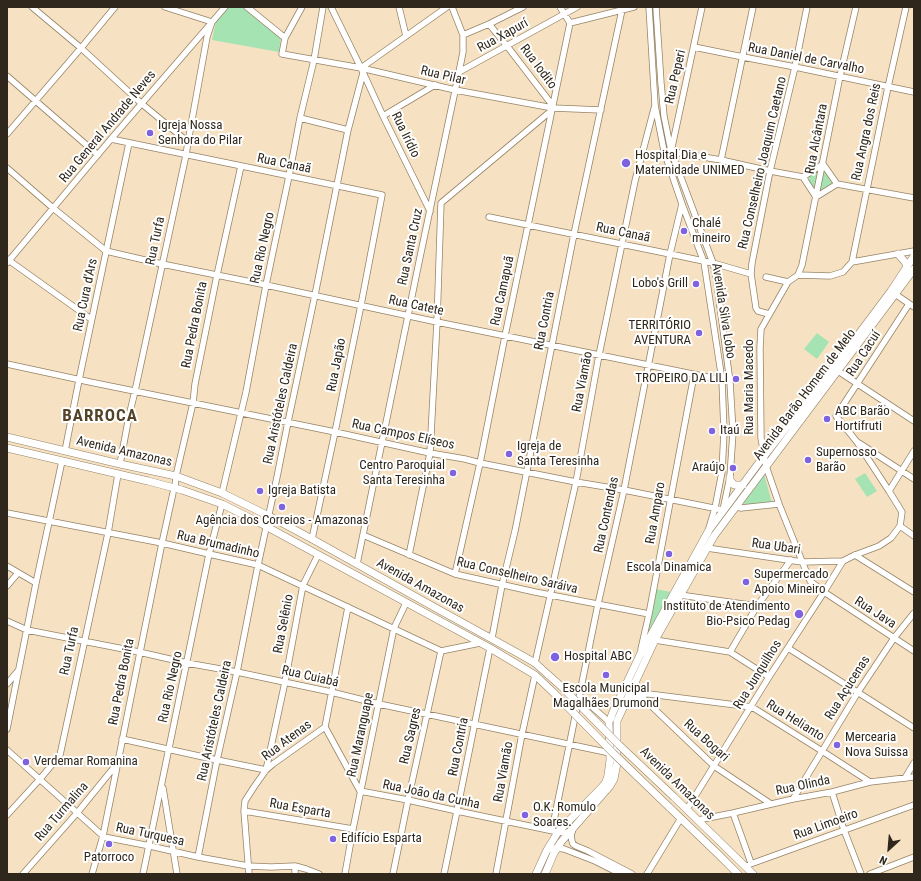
<!DOCTYPE html>
<html>
<head>
<meta charset="utf-8">
<style>
	body { margin:0 }
	#map { position:relative; width:921px; height:881px; overflow:hidden; background:#f6e2c2; font-family:"Roboto Condensed",sans-serif }
	canvas { display:block }
	.frame { position:absolute; inset:0; border:8px solid #2f271b; pointer-events:none }
	.north { position:absolute; left:869px; top:829px; width:40px; height:40px; -webkit-text-stroke:3px #fff; paint-order:stroke; rotate:206deg; font-size:11px; font-weight:700; line-height:16px; text-align:center; color:#2f271b }
	.north::after { content:''; display:block; margin:auto; width:14px; height:18px; background:#2f271b; clip-path:polygon(50% 0,100% 100%,50% 72%,0 100%) }
</style>
</head>
<body>
<div id="map">
<canvas width="921" height="881"></canvas>
<div class="frame"></div>
<div class="north">N</div>
</div>
<script>
const ctx = document.querySelector('canvas').getContext('2d');
ctx.lineJoin = 'round';
function paint(path, color) {
  ctx.fillStyle = color;
  ctx.fill(path, 'evenodd');
}
function poly(rows) {
  const path = new Path2D();
  for (const r of rows) {
    path.moveTo(r[0], r[1]);
    for (let i = 2; i < r.length; i += 2) path.lineTo(r[i], r[i + 1]);
  }
  return path;
}
function trace(path, color, width, dash) {
  ctx.strokeStyle = color;
  ctx.lineWidth = width;
  ctx.lineCap = dash ? 'butt' : 'round';
  ctx.setLineDash(dash || []);
  ctx.stroke(path);
}
function label(font, color, halo, rows, align = 'center') {
  ctx.font = font + ' "Roboto Condensed",sans-serif';
  ctx.lineWidth = 4;
  ctx.setLineDash([]);
  ctx.textBaseline = 'middle';
  ctx.strokeStyle = halo;
  ctx.fillStyle = color;
  for (const [text, x, y, turn = 0] of rows) {
    ctx.save();
    ctx.translate(x, y);
    ctx.rotate((+turn || 0) * Math.PI / 180);
    ctx.textAlign = isNaN(turn) ? turn : align;
    if (halo) ctx.strokeText(text, 0, 0);
    ctx.fillText(text, 0, 0);
    ctx.restore();
  }
}
const green = poly([
	[227,7,244,7,281,35,279,52,212,40,216,21],
	[819,169,824,170,832,182,831,184,821,191,815,190,808,180,809,176],
	[817,333,829,342,817,359,804,349],
	[865,473,877,491,867,497,855,479],
	[764,474,772,503,745,505,743,502],
	[656,589,671,592,647,636]
]);
const minor = poly([
	[32,7,81,48,142,104,188,142],
	[247,7,285,38,282,54,361,68,455,90,553,108,601,110],
	[331,7,361,68,383,116,430,211],
	[399,7,406,36],
	[649,7,655,105,664,151,682,204,704,262,722,380,724,432,722,472,715,508,709,528],
	[656,7,661,83,664,116,671,151,713,263,716,276,730,382,733,432,730,477,723,510],
	[856,7,840,76,802,265,798,275,788,282,761,329,760,348,761,438,766,466,779,504,810,581,824,592,914,651],
	[570,23,634,7],
	[489,24,507,46,553,106],
	[463,35,489,24,523,7],
	[285,38,302,7],
	[694,47,743,57,795,67,914,92],
	[361,68,447,7],
	[459,72,577,7],
	[7,76,98,155],
	[383,116,435,85],
	[300,118,348,130],
	[7,134,81,48,115,7],
	[111,139,382,195,361,305,335,432,312,539],
	[672,147,702,7],
	[668,151,721,160,770,171,803,177],
	[721,160,753,7],
	[823,164,837,184],
	[7,168,53,208,106,251,162,264,266,285,437,322,722,380],
	[803,177,816,197,837,184],
	[803,177,823,164],
	[837,184,914,198],
	[489,217,670,254,713,263,751,274],
	[7,259,91,319],
	[852,262,888,87,906,7],
	[7,263,111,139,225,7],
	[798,275,830,276,843,272,852,262,914,251],
	[766,277,788,282],
	[895,294,914,307],
	[769,314,758,311,756,308,751,274,752,263,770,171,795,67,807,7],
	[7,364,90,382,335,432,430,453,465,459,480,463,576,482,624,490,723,510],
	[838,371,914,421],
	[859,443,914,479],
	[65,451,79,380,129,143],
	[120,464,129,416,135,391,186,155,188,142,207,37,212,22,165,7],
	[175,488,176,476,193,403,195,384,217,275,241,166],
	[889,491,914,451],
	[222,493,246,392,266,285,289,176,300,118,314,60,323,7],
	[736,507,741,508,779,504],
	[7,513,162,543,209,554,258,565,441,651,480,643],
	[900,526,914,536],
	[363,535,455,574,535,592,649,614],
	[707,548,802,562,843,561],
	[409,555,430,453,437,322,441,203,552,110],
	[855,555,914,592],
	[357,564,419,262,459,72,463,52,463,35,452,7],
	[7,566,36,583],
	[455,574,480,463,505,336,570,23,560,7],
	[7,586,18,573],
	[680,595,757,606],
	[7,621,27,630,139,652,187,663,237,672,331,692,379,704,610,753],
	[492,638,502,585,515,531,574,234,622,10],
	[655,640,730,652,769,677],
	[788,648,914,728],
	[641,649,649,614,694,375],
	[730,652,757,606,791,560],
	[535,663,576,482,599,355,635,181,655,105],
	[634,682,637,690,641,693,752,707,822,751,870,782],
	[7,684,17,672],
	[580,696,609,722],
	[627,699,638,697,643,698,714,766,771,804],
	[325,727,360,791,408,800,457,811,558,832,565,833,570,831],
	[7,729,36,583,62,461],
	[122,739,217,760,266,770,285,682,303,585,318,555],
	[7,750,103,836,109,838,150,846,198,857,248,866,271,867,295,866,306,869,319,874],
	[905,778,914,763],
	[163,788,177,874],
	[832,792,844,830,861,874],
	[793,799,858,692,894,638,914,613],
	[687,809,769,677,824,592,843,561,855,555,879,546,891,538,900,526,902,512,889,491,857,442,836,416,909,304],
	[244,811,353,829],
	[733,813,751,863],
	[7,815,40,779,60,755,108,533,118,474],
	[698,820,733,813,793,799,832,792,870,782,914,777],
	[573,829,571,836,572,841,573,844,576,846,588,851,632,874],
	[552,830,598,604,624,490,670,254,682,204],
	[547,850,556,848,564,849,595,861,621,874],
	[198,857,217,760,237,672,258,565,277,477,288,422,315,295,348,130,363,73],
	[295,866,295,874],
	[745,866,914,805],
	[23,874,77,813,116,765],
	[92,874,103,836,162,543,173,493],
	[143,874,209,554,222,504],
	[249,874,244,811,245,801,254,787,266,770,273,764,325,727,348,607],
	[345,874,353,829,394,628,406,603],
	[393,874,408,800,441,651],
	[444,874,457,811,490,648],
	[496,874,522,734,535,675],
	[647,874,681,818],
	[870,874,914,857]
]);
const major = poly([
	[898,254,905,262,907,266],
	[7,437,120,464,176,476,222,493,269,516,312,539,443,612,523,656,535,663,563,688],
	[7,448,148,481,182,490,222,504,260,523,490,648,535,675,554,693],
	[730,477,730,480,734,485,743,485],
	[674,797,753,874],
	[669,807,719,855,738,874],
	[536,874,547,850,558,832,602,787,606,782,608,775,610,760,609,722,613,712,640,655,709,530,764,456,834,367,891,291,914,256],
	[545,874,554,853,561,842,610,786,614,779,617,763,617,721,655,640,714,536,914,269]
]);
const majorBridge = poly([
	[563,688,619,745,674,797],
	[554,693,613,753,669,807]
]);
const markers = [
	[150,133,4,"#7f63de"],
	[626,163,5,"#7f63de"],
	[684,231,4,"#7f63de"],
	[696,284,4,"#7f63de"],
	[699,333,4,"#7f63de"],
	[736,379,4,"#7f63de"],
	[827,419,4,"#7f63de"],
	[712,431,4,"#7f63de"],
	[509,454,4,"#7f63de"],
	[808,460,4,"#7f63de"],
	[733,468,4,"#7f63de"],
	[453,473,4,"#7f63de"],
	[260,491,4,"#7f63de"],
	[282,507,4,"#7f63de"],
	[669,554,4,"#7f63de"],
	[746,582,4,"#7f63de"],
	[799,614,5,"#7f63de"],
	[555,657,5,"#7f63de"],
	[606,675,4,"#7f63de"],
	[837,745,4,"#7f63de"],
	[26,762,4,"#7f63de"],
	[525,815,4,"#7f63de"],
	[333,839,4,"#7f63de"],
	[109,844,4,"#7f63de"]
];
const streetNames = [
	["Rua Xapurí",503,36,-29],
	["Rua Daniel de Carvalho",806,59,11],
	["Rua Iodito",538,67,53],
	["Rua Pilar",443,76,13],
	["Rua Peperi",676,77,-77],
	["Rua General Andrade Neves",108,127,-50],
	["Rua Angra dos Reis",867,132,-78],
	["Rua Irídio",405,135,64],
	["Rua Alcântara",817,139,-79],
	["Rua Conselheiro Joaquim Caetano",763,163,-77],
	["Rua Canaã",284,164,12],
	["Rua Canaã",623,233,12],
	["Rua Turfa",156,241,-78],
	["Rua Santa Cruz",411,247,-78],
	["Rua Rio Negro",263,248,-78],
	["Rua Camapuã",503,291,-78],
	["Rua Cura d'Ars",86,295,-78],
	["Rua Catete",416,306,12],
	["Avenida Silva Lobo",723,311,81],
	["Rua Contria",545,321,-79],
	["Rua Pedra Bonita",195,325,-79],
	["Rua Cacuí",864,354,-57],
	["Rua Japão",337,365,-79],
	["Rua Viamão",583,382,-79],
	["Rua Maria Macedo",750,387,-90],
	["Avenida Barão Homem de Melo",805,395,-53],
	["Rua Aristóteles Caldeira",281,404,-78],
	["Rua Campos Elíseos",403,435,12],
	["Avenida Amazonas",124,452,13],
	["Rua Amparo",656,513,-80],
	["Rua Contendas",607,515,-78],
	["Rua Brumadinho",218,545,13],
	["Rua Ubari",776,547,8],
	["Rua Conselheiro Saráiva",517,576,13],
	["Avenida Amazonas",420,586,29],
	["Rua Java",875,613,33],
	["Rua Selênio",284,624,-79],
	["Rua Turfa",70,651,-78],
	["Rua Junquilhos",758,675,-58],
	["Rua Cuiabá",310,677,13],
	["Rua Pedra Bonita",122,682,-79],
	["Rua Rio Negro",171,687,-78],
	["Rua Açucenas",848,688,-58],
	["Rua Aristóteles Caldeira",215,721,-78],
	["Rua Helianto",795,721,32],
	["Rua Maranguape",361,735,-78],
	["Rua Sagres",411,736,-77],
	["Rua Atenas",287,741,-37],
	["Rua Bogari",706,741,42],
	["Rua Contria",459,747,-79],
	["Rua Viamão",504,772,-80],
	["Avenida Amazonas",677,784,44],
	["Rua Olinda",803,786,-12],
	["Rua João da Cunha",431,795,12],
	["Rua Esparta",300,809,10],
	["Rua Turmalina",62,812,-49],
	["Rua Limoeiro",826,825,-20],
	["Rua Turquesa",150,835,12]
];
const poiNames = [
	["Igreja Nossa",158,126],
	["Senhora do Pilar",158,141],
	["Hospital Dia e",635,156],
	["Maternidade UNIMED",635,171],
	["Chalé",692,224],
	["mineiro",692,239],
	["Lobo's Grill",688,284,"right"],
	["TERRITÓRIO",691,326,"right"],
	["AVENTURA",691,341,"right"],
	["TROPEIRO DA LILI",728,379,"right"],
	["ABC Barão",835,412],
	["Hortifruti",835,427],
	["Itaú",720,431],
	["Igreja de",517,447],
	["Santa Teresinha",517,462],
	["Supernosso",816,453],
	["Barão",816,468],
	["Centro Paroquial",445,466,"right"],
	["Santa Teresinha",445,481,"right"],
	["Araújo",725,468,"right"],
	["Igreja Batista",268,491],
	["Agência dos Correios - Amazonas",282,521,"center"],
	["Escola Dinamica",669,568,"center"],
	["Supermercado",754,575],
	["Apoio Mineiro",754,590],
	["Instituto de Atendimento",790,607,"right"],
	["Bio-Psico Pedag",790,622,"right"],
	["Hospital ABC",564,657],
	["Escola Municipal",606,689,"center"],
	["Magalhães Drumond",606,704,"center"],
	["Mercearia",845,738],
	["Nova Suissa",845,753],
	["Verdemar Romanina",34,762],
	["O.K. Romulo",533,808],
	["Soares.",533,823],
	["Edifício Esparta",341,839],
	["Patorroco",109,858,"center"]
];
const districtNames = [
	["BARROCA",100,417]
];
paint(green, '#a5e3b2');
trace(minor, '#968366', 7);
trace(major, '#968366', 8);
trace(minor, '#fff', 5.5);
trace(major, '#fff', 7);
trace(majorBridge, '#968366', 8, []);
trace(majorBridge, '#fff', 7);
for (const [x, y, r, color] of markers) {
  const dot = new Path2D();
  dot.arc(x, y, r, 0, 2 * Math.PI);
  ctx.fillStyle = color;
  ctx.fill(dot);
  trace(dot, '#fff', 1.5);
}
label('13px', '#2f271b', '#fff', streetNames);
label('13px', '#2f271b', '#fff', poiNames, 'left');
ctx.letterSpacing = '1px';
label('bold 17px', '#534327', '#fff', districtNames);
ctx.letterSpacing = '0px';
</script>
</body>
</html>
